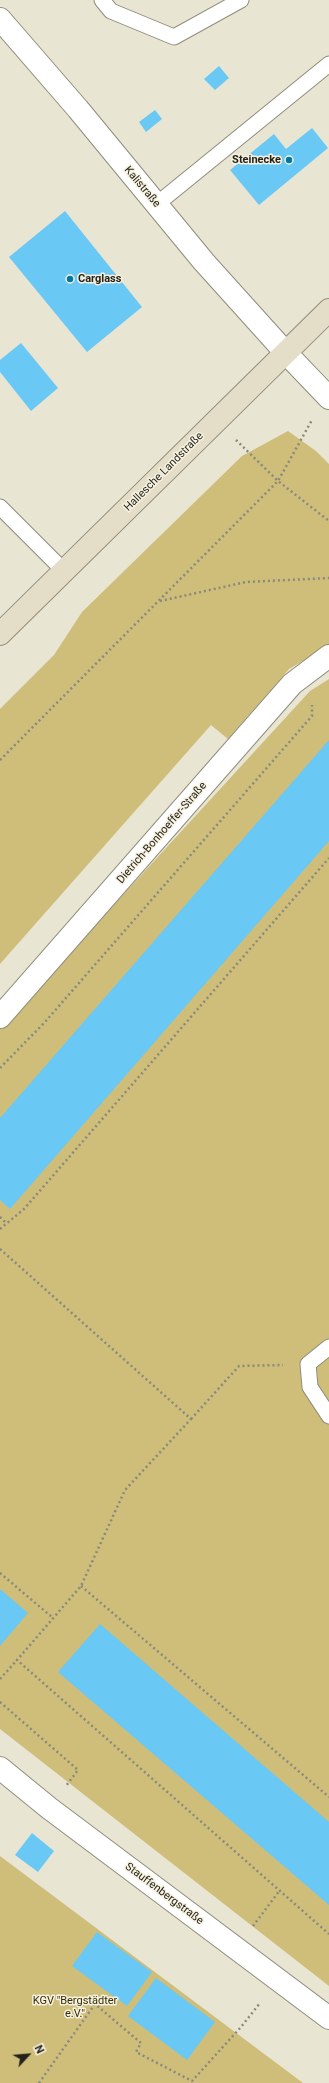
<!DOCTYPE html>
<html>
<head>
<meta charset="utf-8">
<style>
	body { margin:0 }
	#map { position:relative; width:329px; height:2083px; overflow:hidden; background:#e9e5d3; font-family:Roboto,sans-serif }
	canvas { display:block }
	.north { position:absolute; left:8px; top:2035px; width:40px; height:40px; -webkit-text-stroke:3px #f7f2e0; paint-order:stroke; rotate:64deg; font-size:11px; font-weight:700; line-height:16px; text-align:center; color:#23221b }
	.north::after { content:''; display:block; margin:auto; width:14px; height:18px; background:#23221b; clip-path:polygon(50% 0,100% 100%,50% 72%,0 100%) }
</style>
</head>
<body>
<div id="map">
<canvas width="329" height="2083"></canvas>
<div class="north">N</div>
</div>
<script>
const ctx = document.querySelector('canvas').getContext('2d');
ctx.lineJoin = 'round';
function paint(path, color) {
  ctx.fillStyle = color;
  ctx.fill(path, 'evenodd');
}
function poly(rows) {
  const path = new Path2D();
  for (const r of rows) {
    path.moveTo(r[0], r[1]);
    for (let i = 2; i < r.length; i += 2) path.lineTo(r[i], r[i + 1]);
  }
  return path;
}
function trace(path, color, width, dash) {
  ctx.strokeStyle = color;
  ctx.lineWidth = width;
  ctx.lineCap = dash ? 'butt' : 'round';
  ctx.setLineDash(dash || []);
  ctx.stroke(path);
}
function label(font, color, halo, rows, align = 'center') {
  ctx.font = font + ' Roboto,sans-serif';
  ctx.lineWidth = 3;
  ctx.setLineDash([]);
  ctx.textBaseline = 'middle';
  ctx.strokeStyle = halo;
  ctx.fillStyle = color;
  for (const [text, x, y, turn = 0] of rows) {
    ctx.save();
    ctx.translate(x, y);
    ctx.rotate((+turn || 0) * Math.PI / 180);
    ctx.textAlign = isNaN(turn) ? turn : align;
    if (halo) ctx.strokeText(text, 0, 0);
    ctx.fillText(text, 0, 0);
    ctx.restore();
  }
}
const green = poly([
	[288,431,316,451,329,464,329,646,289,669,228,739,211,725,0,964,0,709,54,655,82,612,242,456],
	[329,679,329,1986,0,1729,0,1029,310,691],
	[0,1856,303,2083,0,2083]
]);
const building = poly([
	[219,66,229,78,215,90,204,79],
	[155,110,162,119,146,132,139,122],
	[312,128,328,148,259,205,230,170,274,134,286,149],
	[65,211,142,307,87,352,9,257],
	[21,343,58,388,31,411,0,372,0,360],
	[329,740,329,841,10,1209,0,1200,0,1118],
	[0,1589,28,1613,0,1646],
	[100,1624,329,1822,329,1905,58,1672],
	[32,1833,54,1851,38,1872,15,1855],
	[97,1932,152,1972,127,2006,72,1966],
	[156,1978,215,2022,187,2060,128,2016]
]);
const path = poly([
	[236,440,278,481,329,521],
	[160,601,246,582,329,578],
	[0,760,278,481,312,420],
	[0,1068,45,1022,312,716,312,705],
	[0,1217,7,1224],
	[0,1229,24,1209,329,858],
	[0,1249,191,1419,125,1490,81,1586,17,1660,329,1934],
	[191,1419,239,1366,283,1365],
	[0,1573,53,1618],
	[81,1586,329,1797],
	[0,1679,17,1660],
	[0,1702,78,1770,66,1786],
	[253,1926,280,1890],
	[39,2083,95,2004,141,2043,136,2052,192,2081,241,2027,260,2003]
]);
const service = poly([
	[102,0,111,11,174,37,241,0],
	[157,204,329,64],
	[0,507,64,571],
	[329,1347,308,1364,310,1387,329,1416]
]);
const minor = poly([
	[286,353,329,398],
	[0,1017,292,684,329,656],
	[0,1768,49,1808,329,2018]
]);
const tertiary = poly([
	[0,19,78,109,204,262,286,353]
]);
const secondary = poly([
	[0,634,329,310]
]);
const markers = [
	[289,160,4,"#0078a1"],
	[70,279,4,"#0078a1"]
];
const poiNames = [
	["Steinecke",281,160],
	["Carglass",78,279,"left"]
];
const streetNames = [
	["Kalistraße",142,187,50],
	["Hallesche Landstraße",164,472,-45],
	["Dietrich-Bonhoeffer-Straße",162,833,-49],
	["Stauffenbergstraße",164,1894,37]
];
const parkNames = [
	["KGV \"Bergstädter",75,2001],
	["e.V.\"",75,2014]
];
paint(green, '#cebe7a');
paint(building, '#6ac8f4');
trace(service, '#918d7c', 17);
trace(minor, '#918d7c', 24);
trace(tertiary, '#918d7c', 24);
trace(secondary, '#918d7c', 24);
trace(path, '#8b897c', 2.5, [2, 3]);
trace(service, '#fff', 15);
trace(minor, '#fff', 22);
trace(tertiary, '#fff', 22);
trace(secondary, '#e4dec8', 22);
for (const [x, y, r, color] of markers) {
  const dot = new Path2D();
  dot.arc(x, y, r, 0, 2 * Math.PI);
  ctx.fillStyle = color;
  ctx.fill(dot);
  trace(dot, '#f7f2e0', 1.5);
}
label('bold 11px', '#23221b', '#f7f2e0', poiNames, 'right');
label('11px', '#23221b', '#f7f2e0', streetNames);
label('11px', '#362d06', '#f7f2e0', parkNames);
</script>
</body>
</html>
